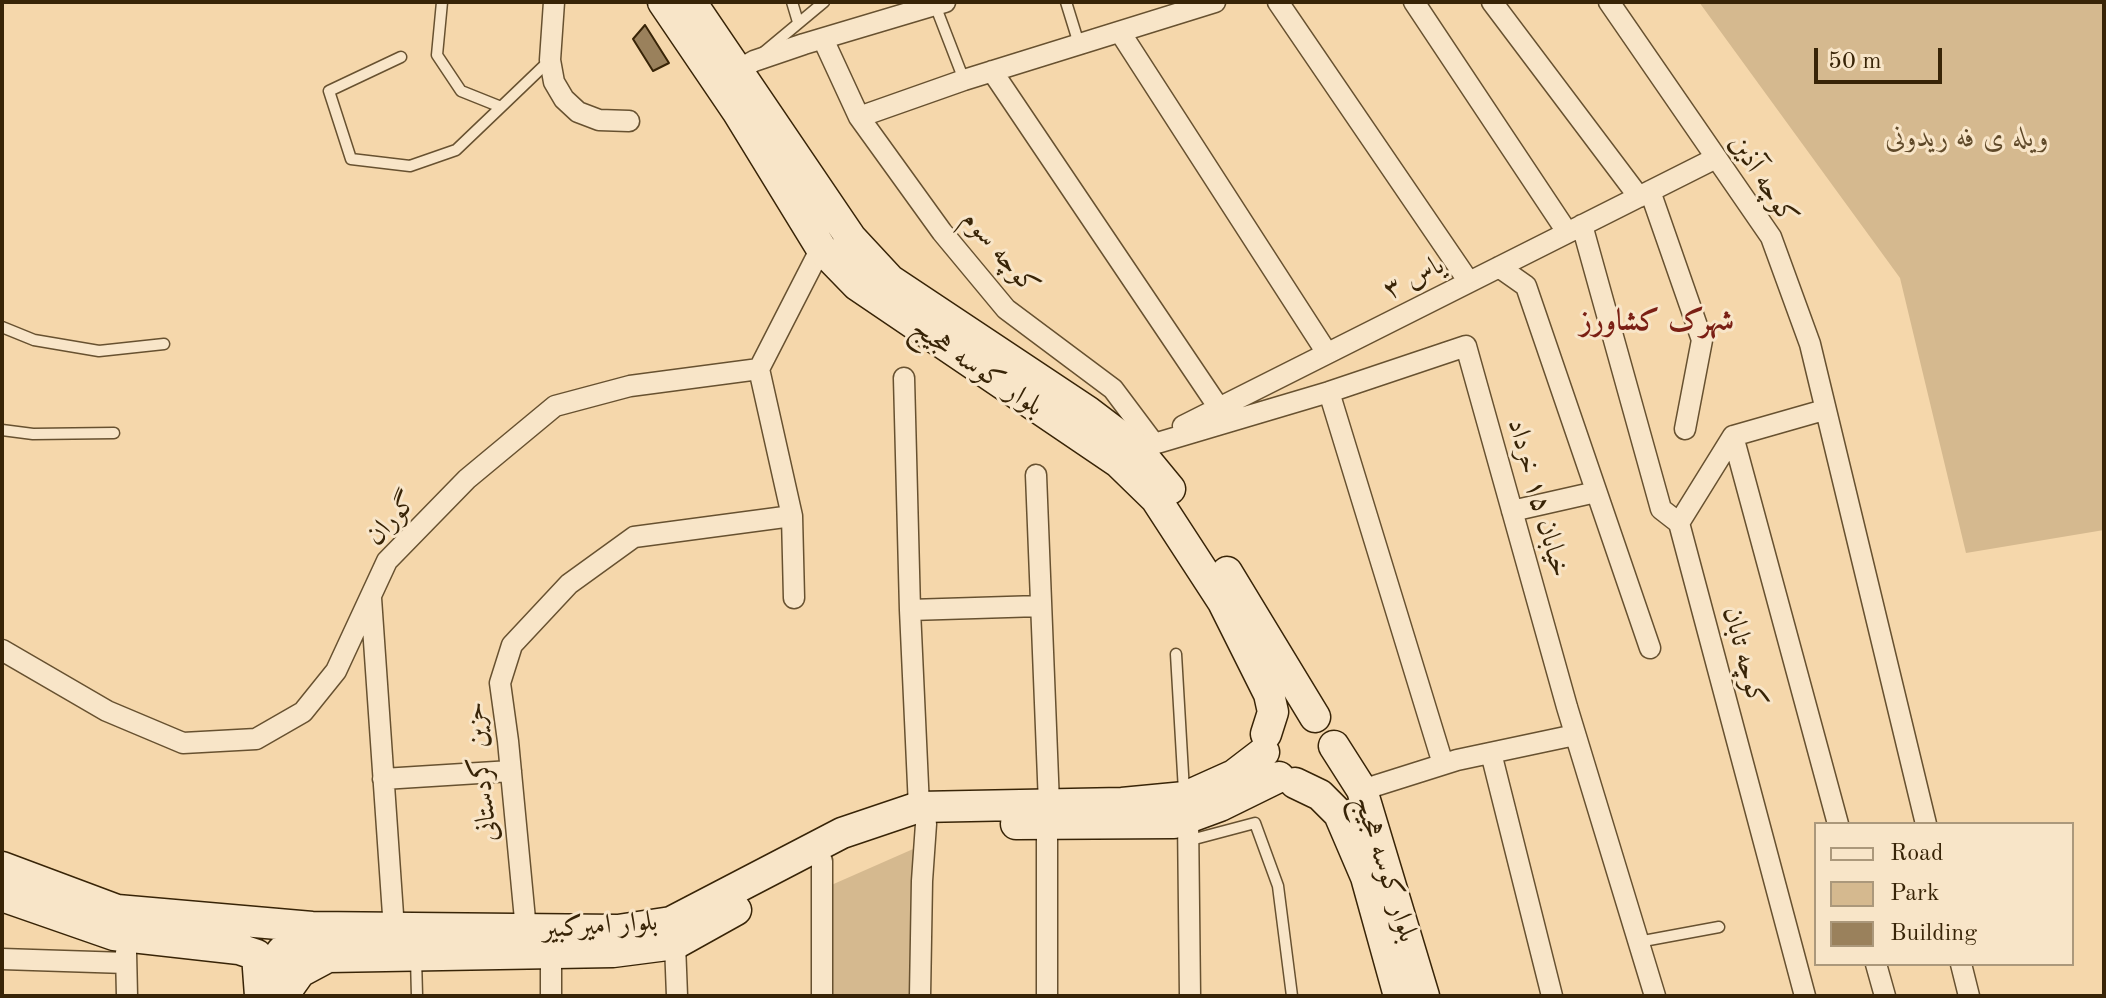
<!DOCTYPE html>
<html>
<head>
<meta charset="utf-8">
<style>
	body { margin:0 }
	#map { position:relative; width:2106px; height:998px; overflow:hidden; background:#f5d7ab; font-family:"Old Standard TT",serif }
	canvas { display:block }
	.frame { position:absolute; inset:0; border:4px solid #382407; pointer-events:none }
	.legend { position:absolute; left:1814px; top:822px; width:260px; height:144px; box-sizing:border-box; background:#f8e5c8; border:2px solid #ab987b; margin:0; padding:10px 14px; list-style:none; font-size:24px; color:#382407 }
	.legend li { display:flex; align-items:center; gap:16px; height:40px }
	.legend b { width:40px; border:2px solid #ab987b }
	.scale { position:absolute; left:1814px; top:48px; width:128px; height:36px; box-sizing:border-box; border:4px solid #382407; border-top:0; padding-left:10px; font-size:24px; line-height:28px; white-space:nowrap; color:#382407; -webkit-text-stroke:6px #f8e5c8; paint-order:stroke }
</style>
</head>
<body>
<div id="map">
<canvas width="2106" height="998"></canvas>
<div class="frame"></div>
<ul class="legend">
<li><b style="height:10px;background:#f8e5c8"></b>Road</li>
<li><b style="height:22px;background:#d5b98f"></b>Park</li>
<li><b style="height:22px;background:#9a815c"></b>Building</li>
</ul>
<div class="scale">50 m</div>
</div>
<script>
const ctx = document.querySelector('canvas').getContext('2d');
ctx.lineJoin = 'round';
function paint(path, color) {
  ctx.fillStyle = color;
  ctx.fill(path, 'evenodd');
}
function poly(rows) {
  const path = new Path2D();
  for (const r of rows) {
    path.moveTo(r[0], r[1]);
    for (let i = 2; i < r.length; i += 2) path.lineTo(r[i], r[i + 1]);
  }
  return path;
}
function trace(path, color, width, dash) {
  ctx.strokeStyle = color;
  ctx.lineWidth = width;
  ctx.lineCap = dash ? 'butt' : 'round';
  ctx.setLineDash(dash || []);
  ctx.stroke(path);
}
function label(font, color, halo, rows, align = 'center') {
  ctx.font = font + ' "Old Standard TT",Amiri,serif';
  ctx.lineWidth = 6;
  ctx.setLineDash([]);
  ctx.textBaseline = 'middle';
  ctx.strokeStyle = halo;
  ctx.fillStyle = color;
  for (const [text, x, y, turn = 0] of rows) {
    ctx.save();
    ctx.translate(x, y);
    ctx.rotate((+turn || 0) * Math.PI / 180);
    ctx.textAlign = isNaN(turn) ? turn : align;
    if (halo) ctx.strokeText(text, 0, 0);
    ctx.fillText(text, 0, 0);
    ctx.restore();
  }
}
const green = poly([
	[1699,2,2104,2,2104,530,1966,553,1900,278],
	[920,846,917,996,818,996,820,890]
]);
const building = poly([
	[645,25,669,63,653,71,633,39,645,25]
]);
const lane = poly([
	[442,2,437,55,461,91,501,107,550,60],
	[792,2,798,22],
	[1066,2,1079,44],
	[935,5,964,80],
	[764,52,824,2],
	[401,57,329,91,351,159,410,166,456,150,501,107],
	[2,327,34,340,99,351,164,344],
	[2,430,33,434,114,433],
	[1176,654,1184,791],
	[1187,841,1255,823,1278,886,1292,996],
	[1638,942,1719,927],
	[416,958,417,996]
]);
const street = poly([
	[554,2,550,60,554,82,564,99,578,112,599,120,629,121],
	[1278,2,1469,282],
	[1414,2,1567,232],
	[1492,2,1639,197],
	[1609,2,1771,237,1810,344,1926,824],
	[1120,32,1327,353],
	[823,39,859,117,942,232,1006,309,1113,389,1152,441],
	[738,70,754,61,804,44,945,2],
	[992,71,1219,408],
	[859,117,964,80,1215,2],
	[1650,191,1702,340,1685,429],
	[1582,225,1661,509,1679,523],
	[1499,267,1526,286,1650,648],
	[759,369,792,516,794,598],
	[904,378,910,610,919,807],
	[1329,392,1443,764],
	[1183,426,1716,158],
	[1733,436,1838,824],
	[1137,449,1329,392,1466,346,1567,707,1655,996],
	[1036,475,1049,804],
	[1512,511,1596,492],
	[371,598,394,929],
	[910,610,1040,606],
	[2,650,107,711,183,743,256,739,303,712,336,671,387,561,467,479,555,406,630,386,759,369,821,248],
	[1491,753,1552,996],
	[383,779,511,771],
	[1362,790,1457,760,1575,735],
	[1188,818,1190,996],
	[1047,825,1047,996],
	[822,861,822,996],
	[526,930,508,741,500,683,512,645,569,584,634,537,792,516],
	[675,944,677,996],
	[126,952,127,996],
	[551,953,551,996],
	[2,959,126,963],
	[1876,964,1885,996],
	[1961,964,1969,996],
	[920,996,922,881,926,824],
	[1805,996,1679,523,1733,436,1824,410]
]);
const secondary = poly([
	[663,2,737,111,821,248,857,285,1118,462,1156,499,1223,602,1269,694,1273,712,1266,734],
	[691,2,851,238,890,280,1087,411,1137,449,1170,489],
	[1227,572,1315,717],
	[1334,746,1362,790,1424,996],
	[1295,783,1320,795,1339,814,1366,877,1399,996],
	[1016,824,1174,823,1220,806,1279,777],
	[2,867,117,910,312,927,618,930,671,922,842,833,919,807,1122,803,1185,797,1234,775,1264,752],
	[2,896,114,935,239,949,257,955,260,996],
	[260,981,282,951,331,932],
	[283,996,300,972,328,957,613,952,675,944,736,910]
]);
const parkNames = [
	["ویله ی فه ریدونی",1967,139]
];
const streetNames = [
	["کوچه آذین",1763,180,57],
	["کوچه سوم",1000,253,49],
	["یاس ۳",1414,278,-27],
	["بلوار کوسه هجیج",977,368,34],
	["خیابان ۱۵ خرداد",1538,498,74],
	["گوران",392,519,-48],
	["کوچه تابان",1744,657,75],
	["حزین کردستانی",482,772,-96],
	["بلوار کوسه هجیج",1385,869,72],
	["بلوار امیرکبیر",600,926,-4]
];
const neighbourhoodNames = [
	["شهرک کشاورز",1657,322]
];
paint(green, '#d5b98f');
paint(building, '#9a815c');
trace(building, '#382407', 2);
trace(lane, '#675130', 13);
trace(street, '#675130', 23);
trace(secondary, '#382407', 33);
trace(lane, '#f8e5c8', 10);
trace(street, '#f8e5c8', 20);
trace(secondary, '#f8e5c8', 30);
label('italic 28px', '#5f4929', '#f8e5c8', parkNames);
label('28px', '#382407', '#f8e5c8', streetNames);
label('bold 30px', '#7a1f14', '#f8e5c8', neighbourhoodNames);
</script>
</body>
</html>
